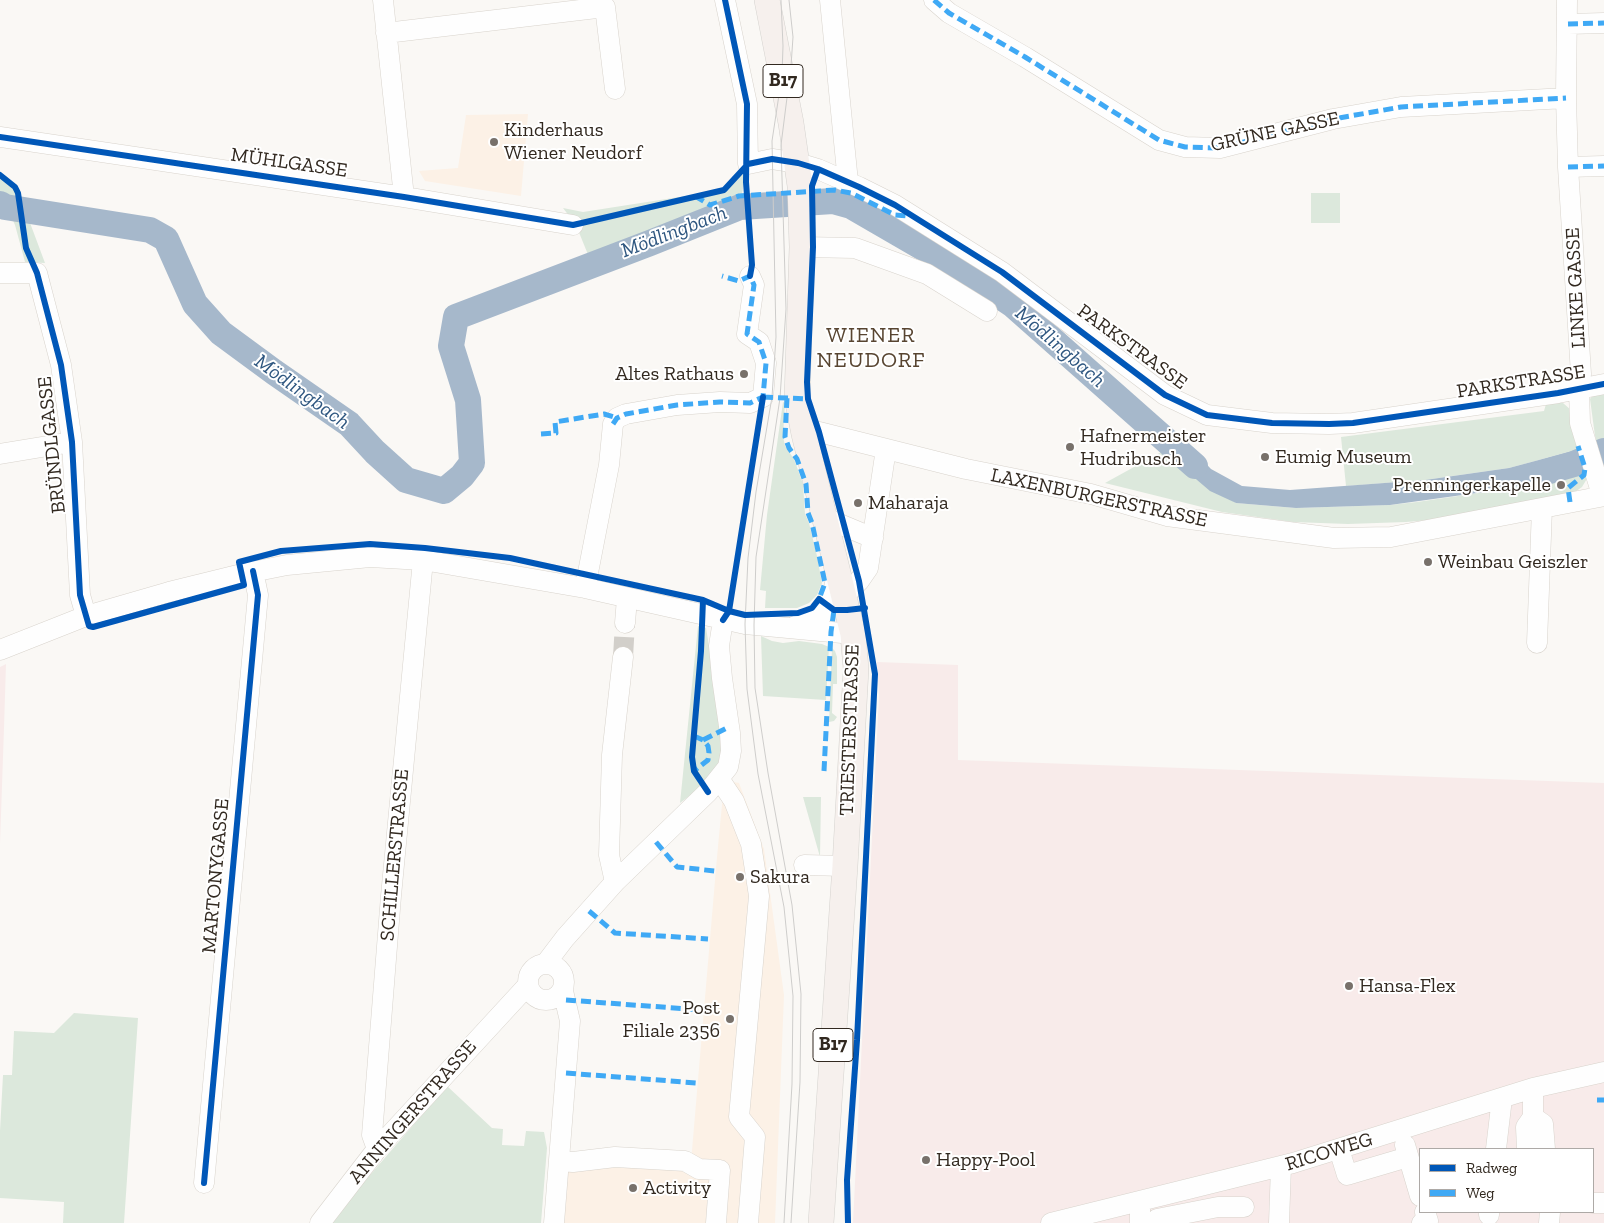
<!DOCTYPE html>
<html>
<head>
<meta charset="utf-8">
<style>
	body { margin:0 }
	#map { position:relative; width:1604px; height:1223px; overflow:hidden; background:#faf8f5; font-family:"Zilla Slab",serif }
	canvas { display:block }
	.legend { position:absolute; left:1419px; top:1148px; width:175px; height:65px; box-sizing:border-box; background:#fff; border:1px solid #ada9a6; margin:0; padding:6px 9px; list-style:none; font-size:15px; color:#322920 }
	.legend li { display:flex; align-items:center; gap:10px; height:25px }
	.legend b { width:25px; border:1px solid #ada9a6 }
</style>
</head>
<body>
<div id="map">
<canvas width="1604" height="1223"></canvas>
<ul class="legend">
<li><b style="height:6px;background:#0057b8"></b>Radweg</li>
<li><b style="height:6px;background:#3fa9f5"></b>Weg</li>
</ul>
</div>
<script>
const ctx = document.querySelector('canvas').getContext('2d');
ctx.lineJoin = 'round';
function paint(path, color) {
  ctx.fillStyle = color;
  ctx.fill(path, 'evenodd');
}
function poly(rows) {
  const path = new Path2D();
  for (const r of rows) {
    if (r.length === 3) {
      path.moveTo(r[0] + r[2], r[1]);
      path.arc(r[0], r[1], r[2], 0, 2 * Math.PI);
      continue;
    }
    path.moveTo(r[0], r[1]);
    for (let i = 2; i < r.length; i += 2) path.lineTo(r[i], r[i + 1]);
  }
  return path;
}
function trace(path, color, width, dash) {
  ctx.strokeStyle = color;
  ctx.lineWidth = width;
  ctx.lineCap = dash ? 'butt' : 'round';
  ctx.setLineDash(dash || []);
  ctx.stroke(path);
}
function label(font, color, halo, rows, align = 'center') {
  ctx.font = font + ' "Zilla Slab",serif';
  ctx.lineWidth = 4;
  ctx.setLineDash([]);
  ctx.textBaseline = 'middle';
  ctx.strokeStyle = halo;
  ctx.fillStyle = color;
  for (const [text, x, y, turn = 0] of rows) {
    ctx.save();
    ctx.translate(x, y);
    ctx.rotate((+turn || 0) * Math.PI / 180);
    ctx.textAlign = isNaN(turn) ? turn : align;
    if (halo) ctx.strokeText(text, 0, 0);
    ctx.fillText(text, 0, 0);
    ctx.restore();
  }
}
const built = poly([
	[528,114,521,196,425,181,419,171,458,168,466,115],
	[728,781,739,783,764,849,784,995,775,1223,554,1223,560,1156,691,1162,717,857,723,794]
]);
const industrial = poly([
	[877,662,958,665,958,760,1604,783,1604,1223,853,1223,879,695],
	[1420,1149,1593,1149,1593,1212,1420,1212],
	[6,664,4,728,0,844,0,667]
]);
const green = poly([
	[748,164,740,203,591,262,576,225,563,208,583,212,724,190],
	[0,173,6,176,17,188,45,263,25,262,15,225,6,205,0,203],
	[1311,193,1340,193,1340,223,1311,223],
	[1604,388,1604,440,1597,443,1595,436,1590,399,1597,390],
	[783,402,785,403,783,436,785,446,794,459,803,484,805,514,809,523,817,556,822,583,817,595,809,603,797,608,765,608,766,591,760,590,767,515],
	[1559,402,1563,403,1571,410,1577,442,1576,450,1509,468,1425,480,1346,486,1341,437,1544,411,1546,404],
	[1163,451,1174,462,1236,503,1296,508,1390,505,1417,502,1506,489,1582,469,1587,472,1588,477,1582,487,1572,494,1466,517,1406,522,1348,524,1293,522,1222,512,1105,483],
	[698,626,706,628,724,734,723,759,708,782,680,803],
	[761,636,772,641,783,643,799,641,822,644,829,647,826,700,763,696],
	[832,648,835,651,837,657,837,684,833,684,832,713,837,717,834,721,829,722],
	[803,797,821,797,820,857],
	[74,1013,138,1018,124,1223,63,1223,64,1202,0,1198,0,1131,3,1075,12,1075,14,1031,54,1033],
	[447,1086,492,1128,503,1129,502,1145,524,1146,526,1131,544,1132,547,1148,541,1223,331,1223,364,1182]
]);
const water = poly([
	[1175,434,1189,446,1211,469,1242,486,1290,490,1425,480,1509,468,1576,450,1582,469,1506,489,1390,505,1296,508,1236,503,1210,491,1163,451]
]);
const pier = poly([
	[1183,441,1189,446,1175,462,1169,457]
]);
const river = poly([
	[0,204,5,207,150,230,166,239,195,304,221,333,274,372,349,424,375,452,406,480,444,491,462,476,472,463,468,400,451,346,456,317,650,243,740,207,833,201,851,206,958,268,1013,305,1195,466],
	[1546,472,1574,464,1604,451]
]);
const minorTunnel = poly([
	[623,657,625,623]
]);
const minor = poly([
	[383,0,404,197],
	[725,0,747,104,748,164,772,159,798,163,818,169,859,187,895,205,1002,272,1165,395,1207,415,1272,423,1329,424,1353,423,1558,393,1604,384],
	[830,0,848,182],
	[934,0,949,13,1025,57,1159,140,1185,147,1220,148,1333,119,1401,107,1566,98],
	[1567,0,1566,98,1568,167,1581,374,1579,389,1580,423,1602,495],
	[1568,24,1604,23],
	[386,33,605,7,615,89],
	[0,137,404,197,573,225],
	[1568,167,1604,166],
	[802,247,855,248,927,274,987,311],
	[0,273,37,273,61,365,72,442,80,595,86,616],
	[804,434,819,432,966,469,1091,494,1167,516,1334,538,1391,537,1604,496],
	[0,454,72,442],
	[825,518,873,538],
	[585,588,609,465,613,424,617,418,626,414,677,405,720,402,750,403,763,397,766,363,759,342,747,334,754,285,750,276],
	[844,596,859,581,868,568,886,449],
	[625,623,627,598],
	[795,626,821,616,832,597,837,574],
	[1537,643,1542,508],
	[0,650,86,616,169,592,242,574,287,565,370,557,423,560,585,588,745,624,853,634],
	[720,780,734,801,751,844,759,896,739,1117,755,1137,748,1223],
	[804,865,845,866],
	[615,882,609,855,612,755,623,657],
	[546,963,565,938,615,882,708,792,728,767,731,751,730,733,722,678,719,646,723,620],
	[546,982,18],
	[1533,1117,1543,1124,1545,1149],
	[1405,1145,1420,1196],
	[377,1149,372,1135,391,896,423,560],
	[1339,1149,1347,1175,1408,1157],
	[1496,1149,1502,1098],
	[1527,1149,1526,1127,1533,1117,1533,1088],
	[559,1161,573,1162,615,1157,685,1161,699,1169,720,1170,716,1223],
	[204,1183,258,595,253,571],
	[1140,1202,1140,1223],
	[1593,1203,1604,1203],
	[1489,1215,1489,1212],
	[320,1223,377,1149,528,985],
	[554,1223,570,1021,563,991],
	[1051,1223,1293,1163,1533,1088,1604,1072],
	[1157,1223,1157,1219,1218,1207,1244,1207],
	[1279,1223,1281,1166],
	[1422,1223,1428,1221,1425,1212],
	[1549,1223,1550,1212]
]);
const major = poly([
	[767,0,791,123,800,186,802,247,797,398,804,434,853,634,856,669,845,866,821,1223]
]);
const tram = poly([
	[781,0,783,46,782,75,772,141,776,337,772,397,756,492,748,558,745,624,747,689,758,774,784,907,793,996,792,1084,784,1223],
	[789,0,793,37,791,66,781,145,786,309,780,398,756,557,754,625,755,688,768,773,792,905,801,994,800,1082,791,1223]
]);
const quiet = poly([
	[934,0,949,13,1025,57,1159,140,1185,147,1220,148,1333,119,1401,107,1566,98],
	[1568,24,1604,23],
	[1568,167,1604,166],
	[695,196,710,205,739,196,835,190,851,193,895,215,907,216],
	[763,397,808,399],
	[787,398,785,437,789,448,797,459,806,484,808,513,812,523,825,583,819,599],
	[613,424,617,418,626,414,677,405,720,402,750,403,763,397,766,363,759,342,747,334,754,285,750,276,739,281,722,276],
	[541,434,556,433,555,422,604,414,617,418],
	[1570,502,1568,488,1584,475,1585,468,1578,446],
	[694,736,703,740,708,746,709,753,708,760,694,771],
	[703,740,729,727],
	[824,771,831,632,834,610],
	[656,842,677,867,715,871],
	[589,911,615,933,708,939],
	[566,1000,702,1010],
	[566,1073,697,1083],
	[1597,1100,1604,1100]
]);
const cycleway = poly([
	[725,0,747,104,746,182,752,265,750,276],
	[0,137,404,197,573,225,724,190,748,164],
	[748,164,772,159,798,163,818,169,859,187,895,205,1002,272,1165,395,1207,415,1272,423,1329,424,1353,423,1558,393,1604,384],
	[818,169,812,186,813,247,807,382,808,399,819,432,859,581,875,674,857,1040,847,1180,848,1223],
	[0,175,15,187,18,193,26,248,37,273,61,365,72,442,80,595,89,626,93,627,244,585,239,562,281,551,370,544,425,548,510,558,703,600,729,611,745,615,798,613,812,608,819,599,834,610,847,610,865,608],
	[703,600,701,651,692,757,694,771,708,792],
	[723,620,729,611,763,397],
	[204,1183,258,595,253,571]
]);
const markers = [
	[494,142,5,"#78716b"],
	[744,374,5,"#78716b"],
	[1070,447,5,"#78716b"],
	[1265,457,5,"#78716b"],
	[1561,485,5,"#78716b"],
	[858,503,5,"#78716b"],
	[1428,562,5,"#78716b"],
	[740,877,5,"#78716b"],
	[1349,986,5,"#78716b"],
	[730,1019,5,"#78716b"],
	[926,1160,5,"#78716b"],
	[633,1188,5,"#78716b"]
];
const shields = [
	[783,81,40],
	[833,1045,40]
];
const shieldNames = [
	["B17",783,81],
	["B17",833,1045]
];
const poiNames = [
	["Kinderhaus",504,130],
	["Wiener Neudorf",504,153],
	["Altes Rathaus",734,374,"right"],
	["Hafnermeister",1080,436],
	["Hudribusch",1080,459],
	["Eumig Museum",1275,457],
	["Prenningerkapelle",1551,485,"right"],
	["Maharaja",868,503],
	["Weinbau Geiszler",1438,562],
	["Sakura",750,877],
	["Hansa-Flex",1359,986],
	["Post",720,1008,"right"],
	["Filiale 2356",720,1031,"right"],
	["Happy-Pool",936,1160],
	["Activity",643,1188]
];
const streetNames = [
	["GRÜNE GASSE",1275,132,-12],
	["MÜHLGASSE",289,163,8],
	["LINKE GASSE",1576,288,-93],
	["PARKSTRASSE",1132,347,36],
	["PARKSTRASSE",1521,382,-9],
	["BRÜNDLGASSE",52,445,-96],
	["LAXENBURGERSTRASSE",1099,498,12],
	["TRIESTERSTRASSE",850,730,-88],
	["SCHILLERSTRASSE",395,855,-85],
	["MARTONYGASSE",216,876,-85],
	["ANNINGERSTRASSE",413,1112,-49],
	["RICOWEG",1329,1152,-17]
];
const waterNames = [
	["Mödlingbach",674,232,-21],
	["Mödlingbach",1060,347,41],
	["Mödlingbach",302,392,36]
];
const quarterNames = [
	["WIENER",871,336],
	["NEUDORF",871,361]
];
paint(built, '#fcf1e6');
paint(industrial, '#f8ebea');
paint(green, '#dce8dc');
paint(water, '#a6b8cb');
paint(pier, '#faf8f5');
trace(river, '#a6b8cb', 26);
trace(minorTunnel, '#d2cfca', 20, [20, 10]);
trace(minor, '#d8d3cc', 21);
trace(major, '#d4d2ce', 26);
trace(minor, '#fefefe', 20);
trace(major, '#f6f0ed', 25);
trace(tram, '#cecdcb', 1);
trace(quiet, '#3fa9f5', 5, [10, 5]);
trace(cycleway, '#0057b8', 6);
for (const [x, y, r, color] of markers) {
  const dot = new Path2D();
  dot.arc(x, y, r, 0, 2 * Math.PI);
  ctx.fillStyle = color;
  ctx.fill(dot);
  trace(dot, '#fff', 2);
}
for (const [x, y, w] of shields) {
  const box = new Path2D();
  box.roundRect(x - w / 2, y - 16.5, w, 33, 4);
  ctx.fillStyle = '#fff';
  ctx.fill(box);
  trace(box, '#322920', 1);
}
label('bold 19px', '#322920', null, shieldNames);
label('20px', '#322920', '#fff', poiNames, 'left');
label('20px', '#322920', '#fff', streetNames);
label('italic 21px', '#2f5780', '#fff', waterNames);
ctx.letterSpacing = '1px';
label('22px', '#584531', '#fff', quarterNames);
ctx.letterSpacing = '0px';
</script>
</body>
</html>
